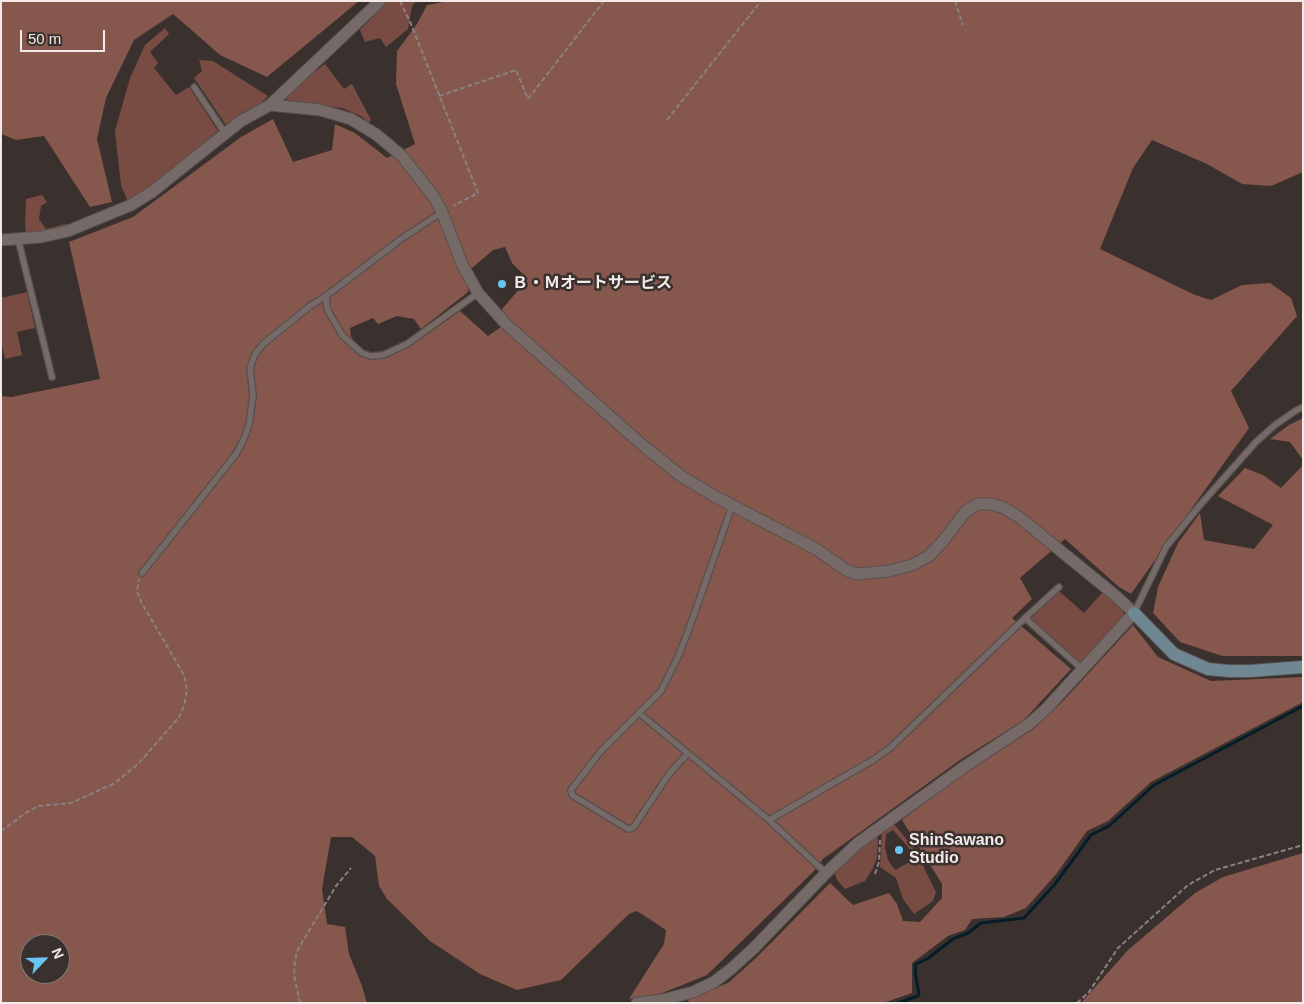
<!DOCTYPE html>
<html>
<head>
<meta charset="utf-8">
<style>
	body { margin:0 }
	#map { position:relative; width:1304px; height:1004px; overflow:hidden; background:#3a302e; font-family:Arial,sans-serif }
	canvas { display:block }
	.frame { position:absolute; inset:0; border:2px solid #f1eae9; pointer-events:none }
	.north { position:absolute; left:20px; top:934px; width:50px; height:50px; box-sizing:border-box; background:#3a302e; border:1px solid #837a79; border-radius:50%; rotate:66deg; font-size:14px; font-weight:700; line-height:20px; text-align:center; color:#f1eae9 }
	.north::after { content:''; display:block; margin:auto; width:18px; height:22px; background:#69c4f1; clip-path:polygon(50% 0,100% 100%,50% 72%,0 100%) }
	.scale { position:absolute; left:20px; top:30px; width:85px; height:22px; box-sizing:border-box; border:2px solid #f1eae9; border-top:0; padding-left:6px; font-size:15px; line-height:18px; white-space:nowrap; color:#f1eae9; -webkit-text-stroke:4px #3a302e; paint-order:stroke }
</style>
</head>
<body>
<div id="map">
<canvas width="1304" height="1004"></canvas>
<div class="frame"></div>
<div class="north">N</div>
<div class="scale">50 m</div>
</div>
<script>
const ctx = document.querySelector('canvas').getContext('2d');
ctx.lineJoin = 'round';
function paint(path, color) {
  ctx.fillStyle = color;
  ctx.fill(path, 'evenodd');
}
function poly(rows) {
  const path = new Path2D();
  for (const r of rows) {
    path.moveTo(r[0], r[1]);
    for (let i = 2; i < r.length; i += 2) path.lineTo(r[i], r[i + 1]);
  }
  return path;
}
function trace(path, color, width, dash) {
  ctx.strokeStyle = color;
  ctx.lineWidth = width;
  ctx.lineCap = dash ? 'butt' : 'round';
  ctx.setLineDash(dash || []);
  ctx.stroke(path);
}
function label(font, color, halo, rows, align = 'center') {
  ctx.font = font + ' Arial,"Noto Sans JP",sans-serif';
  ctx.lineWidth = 5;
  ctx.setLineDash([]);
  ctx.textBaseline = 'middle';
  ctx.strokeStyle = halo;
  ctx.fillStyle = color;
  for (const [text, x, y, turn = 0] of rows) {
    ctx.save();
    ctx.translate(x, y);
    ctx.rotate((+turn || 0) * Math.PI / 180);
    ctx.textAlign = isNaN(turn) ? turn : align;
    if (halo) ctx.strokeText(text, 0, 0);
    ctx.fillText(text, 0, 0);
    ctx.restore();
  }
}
const green = poly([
	[388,1,416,1,412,6,408,29,386,47,380,38,365,42,360,30],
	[165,28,169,34,150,52,158,63,154,68,176,95,189,87,218,131,170,173,128,202,121,185,115,131,130,78,145,45],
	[199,60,213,61,268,96,260,104,245,111,226,125,194,78,202,71],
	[325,64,344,89,352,84,371,120,369,123,361,116,342,108,292,102,287,100,286,97,296,86],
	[42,195,47,202,41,206,39,219,46,229,65,224,68,226,45,232,26,233,25,224,26,199],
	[27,292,35,328,17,332,22,355,5,359,1,341,1,298],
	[1059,591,1084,613,1103,592,1118,605,1123,612,1125,621,1082,665,1030,619],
	[893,823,914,848,936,892,933,901,914,914,903,899,896,878,880,867,882,830],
	[893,830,915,855,906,864,895,870,888,860,885,847,886,834],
	[876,836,878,840,877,858,872,870,865,881,845,889,837,880,834,870]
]);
const forest = poly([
	[1,1,359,1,267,77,220,55,173,14,134,40,106,98,97,139,112,202,90,207,44,136,16,140,1,134],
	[449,1,1303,1,1303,172,1271,186,1242,184,1207,164,1152,140,1133,168,1100,249,1195,295,1211,300,1242,285,1270,283,1291,298,1297,316,1231,391,1249,428,1131,594,1119,587,1065,539,1020,578,1032,599,1012,618,1071,669,1024,720,960,760,823,859,814,871,707,975,660,994,629,999,664,944,666,930,637,911,629,914,561,980,517,990,480,974,430,941,387,899,379,886,375,856,352,837,331,837,322,889,327,924,345,927,349,954,362,986,367,1003,1,1003,1,396,11,397,100,379,69,242,133,217,241,137,273,119,293,162,332,150,335,124,355,133,387,158,415,144,396,84,397,51,417,24,427,5],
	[505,247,512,263,528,279,502,309,508,322,488,336,460,311,409,347,384,358,370,360,351,337,350,328,373,318,378,324,397,316,414,319,421,329,468,292,471,269,493,250],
	[30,944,60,944,60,974,30,974],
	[1303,418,1303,460,1290,442,1270,439,1289,425],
	[1303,465,1303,656,1222,656,1180,642,1153,613,1158,587,1178,543,1200,513,1204,540,1254,549,1273,525,1218,496,1245,468,1263,475,1281,488],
	[1133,625,1158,657,1211,681,1303,677,1303,702,1151,782,1108,821,1087,831,1057,873,1026,908,1004,917,972,919,965,930,948,936,912,963,912,993,883,1003,689,1003,688,999,728,983,757,957,830,883,853,905,889,893,897,904,903,921,920,922,942,898,942,884,902,820,966,771,1032,730,1063,701],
	[1303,853,1303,1003,1081,1003,1128,950,1195,893,1223,877]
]);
const stream = poly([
	[898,1003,918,996,919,994,915,972,916,964,927,959,953,939,968,933,981,923,1024,918,1055,884,1091,835,1109,826,1154,785,1303,706]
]);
const path = poly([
	[400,1,411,24,478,193,453,206],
	[955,1,963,25],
	[439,96,516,70,528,99,604,1],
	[667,120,761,1],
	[1,831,27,812,39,806,71,803,115,783,140,762,179,717,184,706,187,690,184,675,141,602,137,591,139,579],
	[875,874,879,862,880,840],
	[300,1003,294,975,295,960,297,951,336,886,351,868],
	[1077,1003,1089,992,1118,948,1188,885,1215,870,1303,845]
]);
const lane = poly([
	[194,87,225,133],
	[442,212,401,239,326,296,327,309,342,335,362,353,371,356,383,355,407,344,478,293],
	[18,239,52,377],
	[142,573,236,454,243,441,249,425,253,395,250,368,255,354,263,344,310,306,326,296],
	[1134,613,1166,547,1200,505,1256,442,1275,425,1295,411,1303,407],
	[1025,618,1059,587],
	[639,713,769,820,826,873],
	[688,753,669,774,633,828,628,829,572,795,571,790,601,751,661,691,678,657,689,629,732,506],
	[769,820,873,760,890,748,1025,618,1082,669]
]);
const street = poly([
	[270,105,320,110,351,119,377,135,402,156,434,197,442,212,462,264,478,293,506,324,640,443,681,476,716,497,816,549,846,570,857,574,889,571,912,565,929,556,943,541,966,511,978,504,992,504,1004,508,1019,517,1116,596,1134,613,1047,708,1029,724,964,767,858,843,826,873,754,948,731,969,714,982,693,992,662,1000,637,1003],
	[1,240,41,237,68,231,131,205,152,192,241,121,270,105,380,1]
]);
const secondary = poly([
	[1134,613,1174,654,1208,669,1229,671,1250,671,1303,667]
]);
const markers = [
	[502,284,5,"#69c4f1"],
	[899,850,5,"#69c4f1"]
];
const poiNames = [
	["Ｂ・Ｍオートサービス",512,284],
	["ShinSawano",909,841],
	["Studio",909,859]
];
paint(green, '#794c43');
paint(forest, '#85574d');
trace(stream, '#041d28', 3);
trace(lane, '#574f4d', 8);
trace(street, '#574f4d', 13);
trace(secondary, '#574f4d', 14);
trace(path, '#8a8180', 2, [5, 2.5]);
trace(lane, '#756a67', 5.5);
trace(street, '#756a67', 11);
trace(secondary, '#6f8693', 12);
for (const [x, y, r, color] of markers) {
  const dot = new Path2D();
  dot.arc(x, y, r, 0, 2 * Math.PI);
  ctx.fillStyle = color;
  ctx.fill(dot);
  trace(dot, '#3a302e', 2);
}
label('bold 16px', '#f1eae9', '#3a302e', poiNames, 'left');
</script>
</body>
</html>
